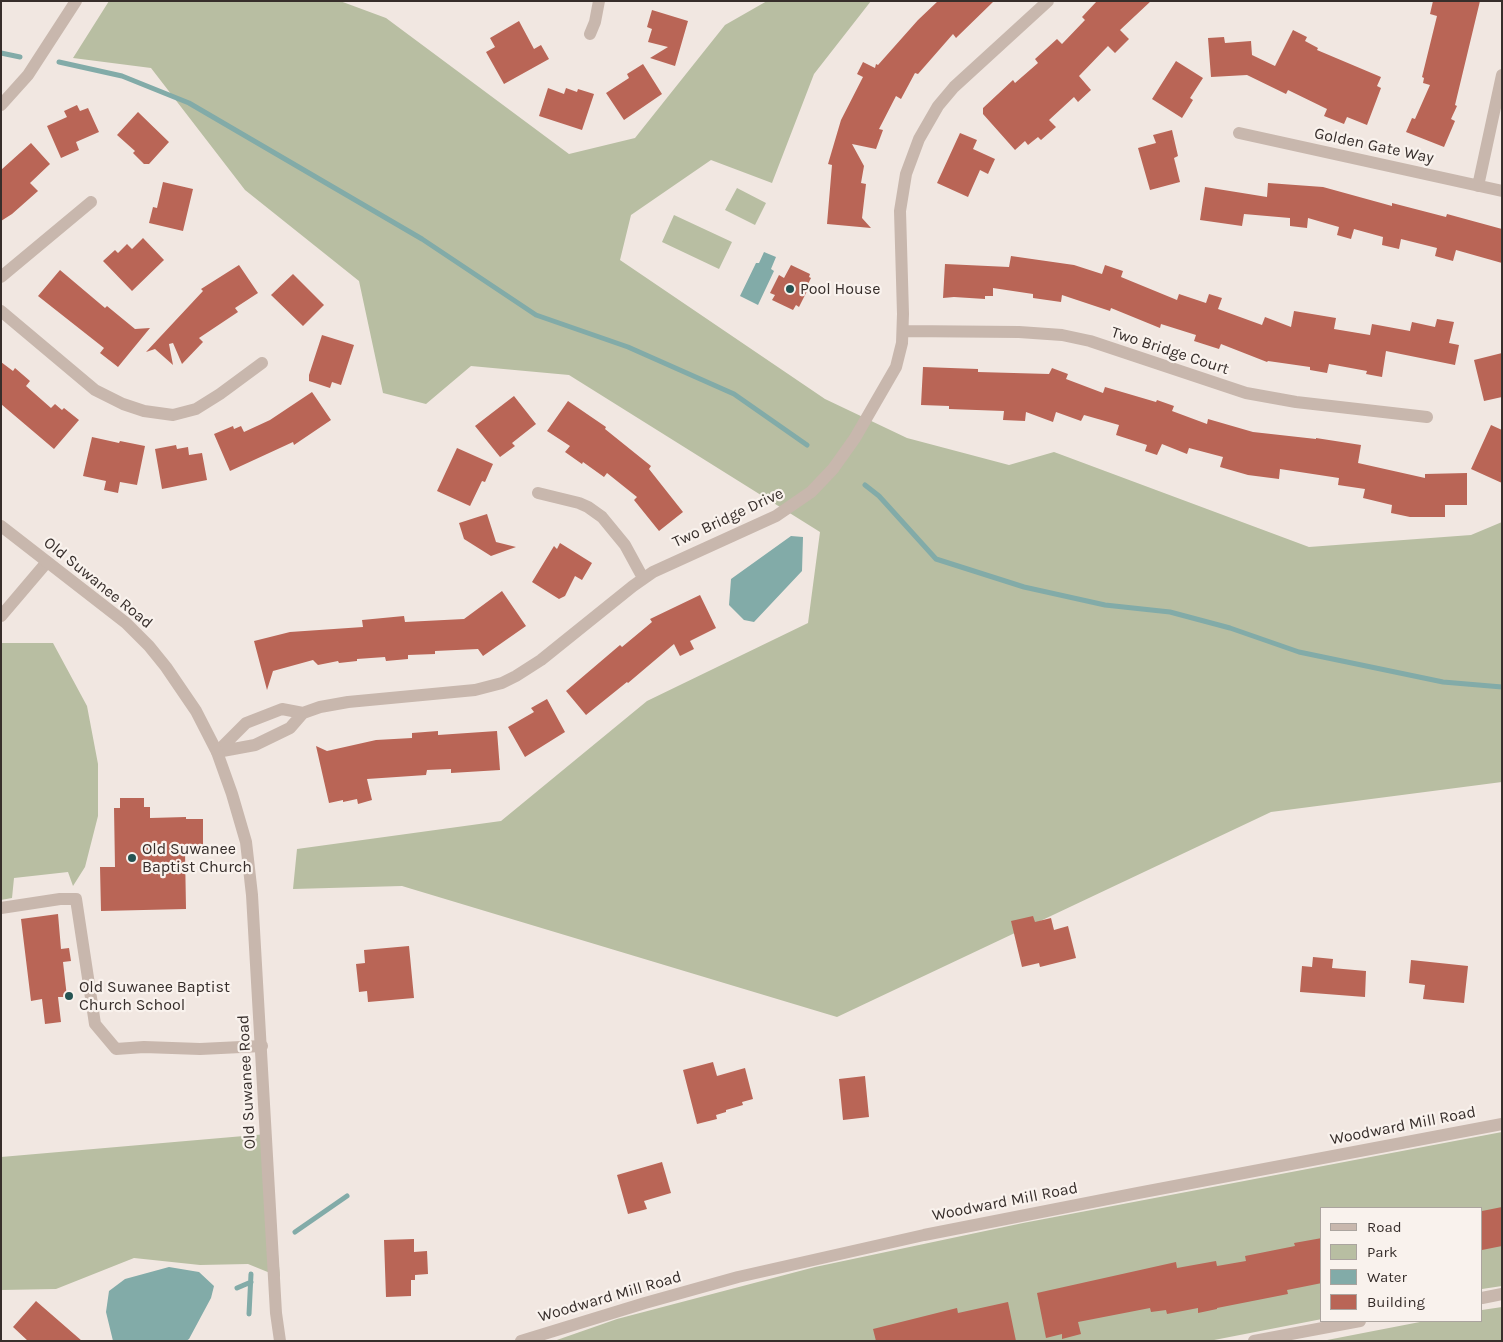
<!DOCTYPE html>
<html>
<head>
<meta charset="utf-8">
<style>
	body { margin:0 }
	#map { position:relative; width:1503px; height:1342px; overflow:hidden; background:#f1e7e1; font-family:Karla,sans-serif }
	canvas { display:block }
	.frame { position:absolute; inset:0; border:2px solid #372e2b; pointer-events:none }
	.legend { position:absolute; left:1320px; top:1207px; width:162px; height:115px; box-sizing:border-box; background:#f9f2ed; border:1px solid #aba49f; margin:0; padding:6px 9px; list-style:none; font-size:15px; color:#372e2b }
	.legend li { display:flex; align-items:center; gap:10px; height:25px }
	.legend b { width:25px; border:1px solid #aba49f }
</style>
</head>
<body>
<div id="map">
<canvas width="1503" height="1342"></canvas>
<div class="frame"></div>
<ul class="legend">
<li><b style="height:6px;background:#c8b7ad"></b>Road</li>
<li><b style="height:14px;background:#b8bea2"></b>Park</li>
<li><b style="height:14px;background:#82aba8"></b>Water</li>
<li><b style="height:14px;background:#b96556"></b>Building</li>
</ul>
</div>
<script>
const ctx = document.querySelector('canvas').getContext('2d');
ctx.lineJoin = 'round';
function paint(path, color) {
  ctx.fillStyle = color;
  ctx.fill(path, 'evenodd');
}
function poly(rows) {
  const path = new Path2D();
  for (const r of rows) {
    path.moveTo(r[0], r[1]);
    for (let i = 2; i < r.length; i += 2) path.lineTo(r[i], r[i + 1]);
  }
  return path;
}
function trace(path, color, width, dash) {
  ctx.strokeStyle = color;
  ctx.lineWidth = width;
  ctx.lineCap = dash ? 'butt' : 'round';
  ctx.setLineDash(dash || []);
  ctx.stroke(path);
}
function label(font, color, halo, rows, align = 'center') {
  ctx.font = font + ' Karla,sans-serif';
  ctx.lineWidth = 4.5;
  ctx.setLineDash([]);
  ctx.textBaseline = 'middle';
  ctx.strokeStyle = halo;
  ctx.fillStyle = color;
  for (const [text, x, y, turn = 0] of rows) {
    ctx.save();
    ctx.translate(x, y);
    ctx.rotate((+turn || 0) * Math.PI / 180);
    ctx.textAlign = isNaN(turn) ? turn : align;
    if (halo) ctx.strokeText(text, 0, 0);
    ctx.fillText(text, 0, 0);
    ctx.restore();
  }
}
const green = poly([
	[109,1,340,1,386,18,569,154,635,138,725,25,767,1,871,1,814,74,772,183,711,160,631,215,620,260,825,399,907,438,1009,465,1054,452,1309,547,1471,535,1502,522,1502,782,1271,812,837,1017,402,886,293,889,297,849,501,821,647,701,808,623,820,532,569,375,471,366,426,404,383,393,359,281,245,190,151,68,73,58],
	[737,188,766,203,755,225,725,210],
	[674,215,732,242,719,269,662,242],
	[1,643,53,643,87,706,98,764,98,816,85,867,73,886,68,872,14,878,12,898,1,900],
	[1502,1132,1502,1286,1482,1289,1482,1208,1322,1208,1322,1319,1209,1341,554,1341,617,1319,815,1267,1023,1223],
	[267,1134,280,1277,248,1264,200,1265,134,1258,56,1289,1,1290,1,1157],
	[1502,1307,1502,1341,1322,1341,1425,1321,1482,1321,1482,1310]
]);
const water = poly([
	[764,252,776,257,771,269,774,271,758,305,740,296,756,263,759,263],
	[791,536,803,537,802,571,754,622,744,620,729,605,731,579],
	[169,1267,199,1272,214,1286,211,1298,189,1339,186,1341,113,1341,106,1312,109,1291,125,1279]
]);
const stream = poly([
	[1,53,20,57],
	[59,62,122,76,189,103,422,239,536,315,628,347,734,394,807,445],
	[865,485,879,496,936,559,1024,587,1105,605,1170,612,1230,628,1299,652,1443,682,1502,687],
	[295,1232,347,1196],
	[237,1288,251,1282],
	[249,1314,251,1274]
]);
const building = poly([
	[938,1,994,1,956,38,953,34,918,74,915,73,901,99,896,96,879,129,883,130,876,149,852,144,864,166,861,183,866,184,862,218,871,228,827,224,832,165,828,164,841,120,863,77,857,74,863,62,875,68,876,64,878,65,918,20],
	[1097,1,1151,1,1120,30,1129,39,1115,53,1108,46,1079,76,1091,90,1078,102,1074,97,1049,120,1056,127,1041,140,1038,137,1028,145,1025,141,1015,150,983,114,983,108,1013,80,1015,83,1038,63,1035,59,1057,39,1062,44,1085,20,1082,17],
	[1433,1,1480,1,1455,105,1457,106,1451,119,1455,121,1444,147,1406,132,1412,118,1415,119,1430,85,1423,83,1424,78,1422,77,1437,16,1430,14],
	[652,10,688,21,675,66,650,58,668,47,648,42,652,29,647,27],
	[519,21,534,49,541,45,549,59,504,84,486,52,495,47,490,38],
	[1293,30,1307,37,1305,41,1318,48,1317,50,1381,77,1377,86,1381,88,1367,125,1347,117,1344,124,1324,116,1327,109,1288,90,1286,94,1247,75,1211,77,1208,38,1224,37,1225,43,1251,41,1252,55,1275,66],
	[1176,61,1203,78,1190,98,1193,100,1182,118,1152,99],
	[643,64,662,94,624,120,606,93,629,78,627,74],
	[548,88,564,94,566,88,577,92,578,89,594,94,582,130,539,116],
	[77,105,80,111,88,108,99,132,76,142,79,150,61,158,47,126,67,117,64,111],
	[138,112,169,142,149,164,144,164,133,153,135,151,117,135],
	[1172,130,1178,156,1174,158,1180,182,1150,190,1138,148,1156,143,1153,135],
	[960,133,977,140,973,149,995,159,988,174,980,170,968,197,937,183],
	[31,143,50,164,30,183,38,191,12,214,1,221,1,170],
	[163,182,193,189,183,231,149,223,153,207,157,208],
	[1268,183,1323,187,1392,206,1392,203,1446,217,1447,214,1502,229,1502,263,1456,250,1453,261,1435,256,1437,248,1401,239,1399,249,1382,245,1383,237,1354,229,1351,239,1337,235,1339,227,1308,218,1307,228,1290,226,1290,218,1244,214,1242,226,1200,220,1205,187,1267,197],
	[143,238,164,260,132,291,103,261,115,250,118,253,127,244,132,249],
	[1011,256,1074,265,1102,274,1105,265,1123,271,1121,277,1177,300,1179,294,1206,303,1209,294,1222,298,1218,309,1262,325,1265,317,1291,327,1294,311,1336,318,1334,329,1370,335,1372,324,1410,331,1412,322,1435,327,1437,319,1454,322,1449,343,1459,345,1455,365,1386,351,1382,377,1366,374,1367,371,1329,364,1327,373,1310,370,1310,367,1268,361,1267,362,1221,344,1219,349,1194,341,1196,335,1161,324,1160,328,1111,308,1110,311,1062,295,1061,302,1033,298,1033,294,993,288,993,296,985,296,985,299,954,297,943,298,945,264,1009,267],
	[239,265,258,293,235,308,238,312,199,338,203,342,182,364,173,343,169,344,173,365,155,349,146,352,203,291,201,289],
	[791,265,810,274,809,277,811,278,807,286,809,287,799,307,796,305,793,310,772,300,775,295,770,293,779,275,784,278],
	[60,270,105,308,107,306,135,329,150,328,118,367,100,353,104,348,38,296],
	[293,274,324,305,303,326,271,295],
	[322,335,354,345,341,385,332,382,330,388,309,381,309,375],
	[1502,353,1502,397,1484,401,1474,360],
	[1,362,13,371,15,368,30,381,26,386,51,408,55,404,62,410,64,408,79,420,54,449,1,404],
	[923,367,978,369,978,372,1049,374,1052,368,1068,374,1066,379,1103,393,1105,387,1156,402,1157,400,1174,406,1172,411,1207,424,1208,419,1253,432,1316,439,1316,438,1361,445,1358,463,1425,478,1425,474,1467,473,1467,505,1445,505,1445,517,1410,517,1391,513,1392,505,1363,498,1365,489,1338,485,1339,478,1280,469,1279,479,1248,475,1220,467,1223,457,1189,448,1187,454,1162,444,1157,455,1145,451,1147,445,1116,435,1119,425,1084,415,1081,421,1056,412,1053,422,1026,412,1025,421,1003,420,1004,411,949,409,949,406,921,405],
	[312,392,331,420,294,445,293,442,230,471,214,434,233,426,234,429,241,426,244,432,270,420],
	[514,396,536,424,512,443,515,446,500,457,475,426],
	[568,401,606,427,605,429,651,466,649,469,683,512,659,531,634,500,637,497,607,473,604,477,583,462,582,464,565,452,570,446,547,431],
	[1491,425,1502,430,1502,483,1471,469],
	[92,437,119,443,120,441,145,446,137,485,120,482,118,493,104,490,106,481,83,476],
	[176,445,177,449,188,447,189,455,202,453,207,480,162,489,155,449],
	[457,448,493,464,485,482,482,481,470,506,437,491],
	[487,514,496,542,516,547,491,556,464,539,459,523],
	[560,543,592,563,582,580,575,576,565,596,559,599,532,582,554,546,557,549],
	[502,591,526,626,483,656,478,649,435,651,435,654,408,655,408,659,386,661,385,657,357,659,357,661,339,663,338,661,318,665,313,660,273,671,267,690,254,641,290,632,363,627,362,620,404,616,405,622,464,619],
	[700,595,716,628,690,641,694,649,680,656,674,644,628,683,627,682,586,715,566,691,620,645,622,647,652,622,650,619],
	[547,699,565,732,525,757,508,727,534,712,531,708],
	[438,731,438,735,497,731,500,770,451,773,451,769,427,770,426,775,367,779,372,800,358,804,357,799,343,802,343,800,329,803,316,746,327,751,376,740,412,738,412,733],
	[120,798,144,798,144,807,150,807,150,818,186,817,186,819,203,819,203,848,186,848,185,851,186,909,101,911,100,867,115,867,114,808,120,808],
	[58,914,61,949,69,948,71,961,63,962,67,997,58,997,61,1022,45,1024,42,999,31,1001,21,919],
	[1033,916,1035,922,1051,918,1054,930,1068,926,1076,958,1040,967,1039,963,1022,967,1011,921],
	[409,946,414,998,368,1002,367,991,359,992,356,964,365,963,364,950],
	[1313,957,1333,959,1332,968,1366,971,1365,997,1300,992,1302,966,1312,967],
	[1411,960,1468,966,1464,1003,1423,999,1425,985,1409,983],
	[713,1062,717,1076,745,1068,753,1099,742,1102,743,1105,726,1110,726,1112,716,1115,717,1119,697,1124,683,1070],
	[865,1076,869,1117,843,1120,839,1079],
	[662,1162,671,1193,644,1201,647,1209,628,1214,617,1175],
	[1502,1207,1502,1246,1482,1250,1482,1211],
	[1322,1238,1322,1283,1287,1290,1288,1294,1217,1308,1217,1309,1198,1313,1198,1308,1167,1314,1166,1310,1151,1312,1150,1308,1078,1322,1081,1334,1062,1339,1062,1334,1046,1338,1037,1293,1176,1262,1177,1268,1216,1261,1217,1266,1246,1261,1245,1256,1295,1246,1294,1243],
	[414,1239,414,1252,427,1251,428,1274,415,1275,415,1280,411,1280,411,1296,386,1297,384,1240],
	[36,1301,82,1341,28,1341,13,1327],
	[1008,1302,1016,1341,876,1341,873,1329,957,1308,958,1313]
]);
const minor = poly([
	[590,34,595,22,599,1],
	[1,105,28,75,76,1],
	[1239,133,1502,191],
	[1478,186,1502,75],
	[1,277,91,202],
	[1,311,95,390,123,404,144,411,173,415,196,409,220,394,262,363],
	[903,331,1019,332,1062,335,1090,341,1246,393,1296,402,1427,417],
	[538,493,579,503,588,507,602,517,625,545,643,578],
	[1,616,47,562],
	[217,752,246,723,282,709,303,713,320,707,348,702,475,690,502,683,516,676,541,660,633,586,653,572,776,516,811,492,833,469,855,438,896,367,902,343,903,314,900,211,906,174,919,139,938,106,954,87,1048,1],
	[217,752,255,745,290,728,303,713],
	[1,908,60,899,76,899,95,1024,116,1049,144,1047,200,1049,262,1046],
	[1482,1298,1502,1294],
	[1254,1341,1360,1321]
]);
const tertiary = poly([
	[1,526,126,623,149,646,166,667,196,711,217,752,232,794,246,842,252,895,276,1313,280,1341],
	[521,1341,645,1303,738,1277,924,1235,1138,1193,1502,1124]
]);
const markers = [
	[790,289,5,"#255453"],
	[132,858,5,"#255453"],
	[69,996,5,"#255453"]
];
const streetNames = [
	["Golden Gate Way",1374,146,12],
	["Two Bridge Court",1170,351,18],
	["Two Bridge Drive",728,518,-25],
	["Old Suwanee Road",98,583,39],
	["Old Suwanee Road",247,1082,-93],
	["Woodward Mill Road",1403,1126,-11],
	["Woodward Mill Road",1005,1202,-11],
	["Woodward Mill Road",610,1297,-16]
];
const poiNames = [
	["Pool House",800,289],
	["Old Suwanee",142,849],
	["Baptist Church",142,867],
	["Old Suwanee Baptist",79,987],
	["Church School",79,1005]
];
paint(green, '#b8bea2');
paint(water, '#82aba8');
trace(stream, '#82aba8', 5);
paint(building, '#b96556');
trace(minor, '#c8b7ad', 12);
trace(tertiary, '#c8b7ad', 12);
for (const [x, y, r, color] of markers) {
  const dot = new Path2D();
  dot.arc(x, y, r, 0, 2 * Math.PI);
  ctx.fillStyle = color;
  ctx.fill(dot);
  trace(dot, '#f9f2ed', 2);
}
label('16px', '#372e2b', '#f9f2ed', streetNames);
label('16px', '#372e2b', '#f9f2ed', poiNames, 'left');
</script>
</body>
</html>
